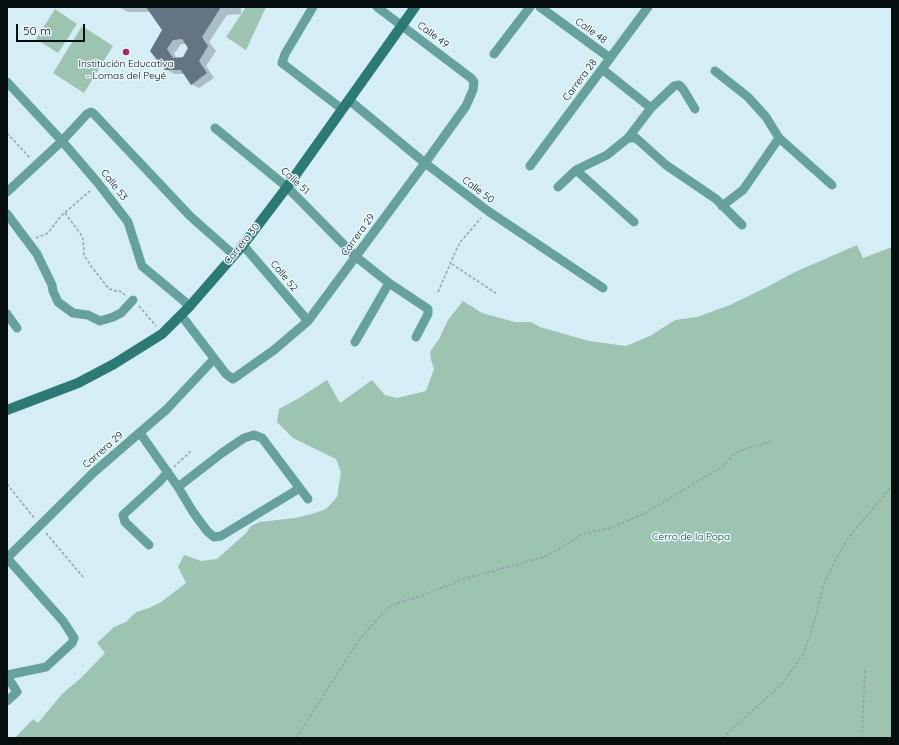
<!DOCTYPE html>
<html>
<head>
<meta charset="utf-8">
<style>
	body { margin:0 }
	#map { position:relative; width:899px; height:745px; overflow:hidden; background:#d5eef6; font-family:Quicksand,sans-serif }
	canvas { display:block }
	.frame { position:absolute; inset:0; border:8px solid #060e10; pointer-events:none }
	.scale { position:absolute; left:16px; top:24px; width:69px; height:18px; box-sizing:border-box; border:2px solid #060e10; border-top:0; padding-left:5px; font-size:12px; line-height:14px; white-space:nowrap; color:#060e10; -webkit-text-stroke:3px #eaf9fe; paint-order:stroke }
</style>
</head>
<body>
<div id="map">
<canvas width="899" height="745"></canvas>
<div class="frame"></div>
<div class="scale">50 m</div>
</div>
<script>
const ctx = document.querySelector('canvas').getContext('2d');
ctx.lineJoin = 'round';
function paint(path, color) {
  ctx.fillStyle = color;
  ctx.fill(path, 'evenodd');
}
function poly(rows) {
  const path = new Path2D();
  for (const r of rows) {
    path.moveTo(r[0], r[1]);
    for (let i = 2; i < r.length; i += 2) path.lineTo(r[i], r[i + 1]);
  }
  return path;
}
function trace(path, color, width, dash) {
  ctx.strokeStyle = color;
  ctx.lineWidth = width;
  ctx.lineCap = dash ? 'butt' : 'round';
  ctx.setLineDash(dash || []);
  ctx.stroke(path);
}
function label(font, color, halo, rows, align = 'center') {
  ctx.font = font + ' Quicksand,sans-serif';
  ctx.lineWidth = 3;
  ctx.setLineDash([]);
  ctx.textBaseline = 'middle';
  ctx.strokeStyle = halo;
  ctx.fillStyle = color;
  for (const [text, x, y, turn = 0] of rows) {
    ctx.save();
    ctx.translate(x, y);
    ctx.rotate((+turn || 0) * Math.PI / 180);
    ctx.textAlign = isNaN(turn) ? turn : align;
    if (halo) ctx.strokeText(text, 0, 0);
    ctx.fillText(text, 0, 0);
    ctx.restore();
  }
}
const green = poly([
	[246,7,266,7,246,50,226,37],
	[55,9,77,24,58,53,36,39],
	[82,26,113,46,84,93,53,73],
	[857,245,863,258,892,247,892,738,15,738,33,719,38,723,62,694,81,678,105,653,97,643,114,627,126,622,136,612,149,608,161,602,186,583,178,567,184,555,201,561,217,559,246,533,251,526,260,522,295,518,312,514,326,509,337,497,341,472,336,459,293,438,277,422,279,409,299,398,327,380,340,403,372,380,385,395,397,398,426,391,434,369,431,360,430,352,439,339,448,320,463,301,482,313,515,322,531,322,540,327,589,341,626,346,650,336,675,320,697,317,730,305,767,287,795,272]
]);
const shadow = poly([
	[119,7,241,7,241,14,227,15,209,42,216,51,206,66,214,78,199,88,191,84,185,74,174,74,166,69,163,30,151,12,128,12],
	[181,44,186,44,189,48,183,58,177,59,174,54]
]);
const building = poly([
	[146,7,221,7,202,37,208,46,199,61,207,73,191,85,181,70,165,70,150,51,162,30],
	[182,39,188,48,183,57,173,58,167,49,173,40]
]);
const path = poly([
	[7,133,30,158],
	[65,213,80,233,83,239,84,255,91,266,109,289,116,291,120,291,125,295],
	[36,238,48,233,61,216,91,190],
	[452,264,497,294],
	[438,292,457,248,461,241,481,218],
	[139,306,156,326],
	[174,467,191,451],
	[7,484,35,519],
	[46,533,83,577],
	[296,738,359,640,381,615,391,606,403,601,422,596,463,579,544,557,571,542,582,534,610,528,643,514,722,467,732,456,739,451,773,441],
	[722,738,782,684,802,656,812,630,824,584,836,559,849,537,892,486],
	[862,738,865,670]
]);
const street = poly([
	[313,7,285,54,282,63,342,109],
	[540,7,610,58],
	[494,54,530,7],
	[602,69,651,108],
	[715,71,748,97,766,117,779,138,832,185],
	[7,82,62,141,98,183,128,222,142,266,184,301,189,307],
	[349,100,425,163,488,211,603,288],
	[215,128,287,187,355,256,389,283,428,309,428,314,416,337],
	[628,138,636,138,666,165,716,199,742,225],
	[530,166,648,7],
	[576,170,634,222],
	[558,187,576,170,607,155,628,138,651,108,674,86,679,85,683,89,695,109],
	[7,192,62,141,87,114,91,112,94,114,190,216,234,255],
	[722,206,743,190,779,138],
	[7,214,37,254,52,285,53,291,58,302,73,313,88,315,100,321,113,317,121,313,133,300],
	[243,245,308,321],
	[7,314,17,328],
	[181,315,226,374,233,379,274,350,308,321,425,163,466,106,473,90,474,82,471,78,377,7],
	[355,342,389,283],
	[140,433,178,487,193,512,207,531,214,537,221,536,300,488],
	[178,487,222,453,244,438,254,435,262,438,308,499],
	[149,545,125,522,123,515,159,482,168,472],
	[7,675,46,667,72,643,74,638,63,621,7,558,93,473,167,409,214,359],
	[7,676,17,692,7,701]
]);
const secondary = poly([
	[7,410,78,383,114,364,162,334,189,307,243,245,287,187,415,7]
]);
const markers = [
	[126,52,4,"#ac2469"]
];
const streetNames = [
	["Calle 48",591,31,36],
	["Calle 49",433,35,37],
	["Carrera 28",580,80,-53],
	["Calle 51",295,181,43],
	["Calle 53",114,185,52],
	["Calle 50",478,190,37],
	["Carrera 29",358,235,-54],
	["Carrera 30",242,244,-51],
	["Calle 52",284,276,50],
	["Carrera 29",103,450,-41]
];
const poiNames = [
	["Institución Educativa",126,64],
	["- Lomas del Peyé",126,76]
];
const parkNames = [
	["Cerro de la Popa",691,537]
];
paint(green, '#9dc3b1');
paint(shadow, '#0003');
paint(building, '#657482');
trace(path, '#91a4aa', 1.5, [3, 2]);
trace(street, '#66a19d', 9);
trace(secondary, '#2d7976', 10);
for (const [x, y, r, color] of markers) {
  const dot = new Path2D();
  dot.arc(x, y, r, 0, 2 * Math.PI);
  ctx.fillStyle = color;
  ctx.fill(dot);
  trace(dot, '#eaf9fe', 1.5);
}
label('10px', '#060e10', '#eaf9fe', streetNames);
label('10px', '#060e10', '#eaf9fe', poiNames);
label('10px', '#063c29', '#eaf9fe', parkNames);
</script>
</body>
</html>
